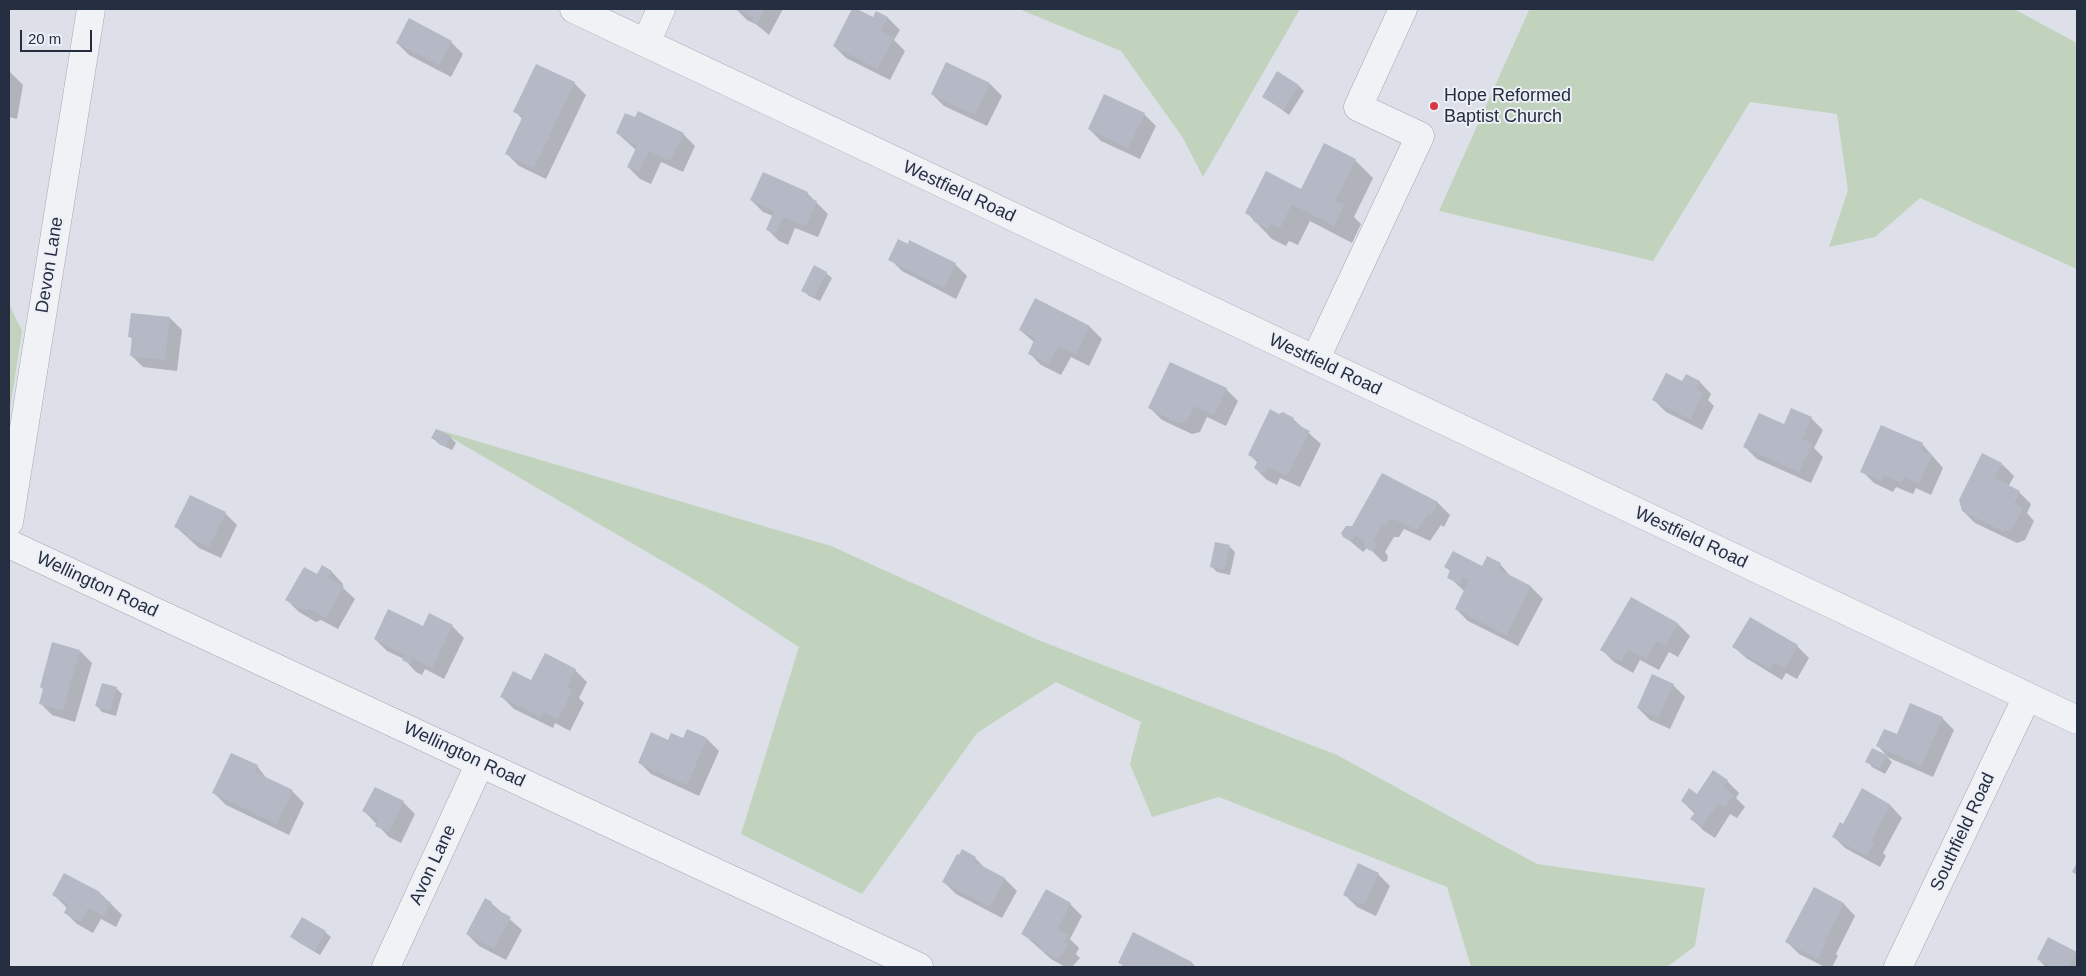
<!DOCTYPE html>
<html>
<head>
<meta charset="utf-8">
<style>
	body { margin:0 }
	#map { position:relative; width:2086px; height:976px; overflow:hidden; background:#dde0e8; font-family:Arial,sans-serif }
	canvas { display:block }
	.frame { position:absolute; inset:0; border:10px solid #252d40; pointer-events:none }
	.scale { position:absolute; left:20px; top:30px; width:72px; height:22px; box-sizing:border-box; border:2px solid #252d40; border-top:0; padding-left:6px; font-size:15px; line-height:18px; white-space:nowrap; color:#252d40; -webkit-text-stroke:4px #eceff6; paint-order:stroke }
</style>
</head>
<body>
<div id="map">
<canvas width="2086" height="976"></canvas>
<div class="frame"></div>
<div class="scale">20 m</div>
</div>
<script>
const ctx = document.querySelector('canvas').getContext('2d');
ctx.lineJoin = 'round';
function paint(path, color) {
  ctx.fillStyle = color;
  ctx.fill(path, 'evenodd');
}
function poly(rows) {
  const path = new Path2D();
  for (const r of rows) {
    path.moveTo(r[0], r[1]);
    for (let i = 2; i < r.length; i += 2) path.lineTo(r[i], r[i + 1]);
  }
  return path;
}
function trace(path, color, width, dash) {
  ctx.strokeStyle = color;
  ctx.lineWidth = width;
  ctx.lineCap = dash ? 'butt' : 'round';
  ctx.setLineDash(dash || []);
  ctx.stroke(path);
}
function label(font, color, halo, rows, align = 'center') {
  ctx.font = font + ' Arial,sans-serif';
  ctx.lineWidth = 4;
  ctx.setLineDash([]);
  ctx.textBaseline = 'middle';
  ctx.strokeStyle = halo;
  ctx.fillStyle = color;
  for (const [text, x, y, turn = 0] of rows) {
    ctx.save();
    ctx.translate(x, y);
    ctx.rotate((+turn || 0) * Math.PI / 180);
    ctx.textAlign = isNaN(turn) ? turn : align;
    if (halo) ctx.strokeText(text, 0, 0);
    ctx.fillText(text, 0, 0);
    ctx.restore();
  }
}
const green = poly([
	[1019,9,1300,9,1203,177,1183,138,1121,51],
	[1528,9,2014,9,2077,43,2077,269,1920,198,1875,237,1829,247,1848,190,1837,114,1750,102,1653,261,1439,211,1529,10],
	[9,304,22,331,9,415],
	[436,429,831,546,1038,640,1337,755,1537,864,1705,888,1695,946,1667,967,1471,967,1447,887,1219,797,1152,817,1130,764,1141,722,1056,682,977,733,862,894,741,834,799,647,707,587]
]);
const shadow = poly([
	[736,9,783,9,769,35,757,25,747,20],
	[853,9,873,19,877,13,888,18,900,30,894,40,905,51,890,80,846,58,834,46],
	[451,42,463,54,451,77,409,55,397,43],
	[946,64,990,84,1002,96,987,126,944,106,932,94],
	[9,71,23,85,17,119,9,117],
	[574,83,586,95,546,179,519,166,507,154,523,120,515,111],
	[1299,86,1304,91,1289,115,1263,96],
	[1144,114,1156,126,1140,159,1101,141,1089,129],
	[617,133,683,134,695,146,683,172,661,162,651,184,640,179,628,167,636,150],
	[1355,160,1373,178,1354,217,1361,224,1352,243,1310,221,1298,245,1289,241,1286,246,1272,239,1247,213,1301,190],
	[807,193,828,214,818,237,795,228,788,245,779,241,767,229,773,216,763,212,751,200],
	[910,242,955,264,967,276,956,299,902,271,890,259,908,245],
	[826,273,832,278,820,301,809,296,803,290],
	[1035,300,1090,327,1102,339,1089,366,1071,357,1061,375,1041,365,1029,353,1035,343,1020,330],
	[132,314,170,318,182,330,177,371,143,367,131,355,133,340,129,336],
	[1686,375,1700,382,1711,394,1708,400,1714,406,1702,430,1666,412,1654,400,1682,383],
	[1226,389,1238,401,1226,426,1207,417,1200,432,1192,434,1162,420,1150,408],
	[1279,416,1293,419,1321,444,1300,487,1280,478,1277,485,1267,480,1255,468,1258,463,1250,455],
	[1811,418,1823,430,1814,448,1823,457,1811,483,1757,459,1745,447,1784,426],
	[450,437,456,443,452,450,439,444,433,438],
	[1922,444,1943,468,1931,495,1916,488,1913,494,1896,487,1893,492,1874,483,1862,471],
	[2002,464,2014,476,2008,487,2019,492,2031,504,2027,513,2034,521,2025,540,2017,543,1975,523,1963,511],
	[1382,475,1438,503,1450,515,1444,527,1441,525,1430,541,1404,529,1399,537,1394,537,1385,552,1388,556,1387,561,1383,562,1368,547,1363,552,1344,536,1352,527],
	[190,497,225,513,237,525,221,558,199,548,176,527],
	[1229,546,1235,552,1230,575,1217,572,1211,566],
	[1500,564,1511,577,1531,587,1543,599,1518,646,1468,621,1456,609,1465,592,1449,577,1451,572,1446,567,1482,567],
	[322,567,332,572,343,584,342,587,355,599,338,629,321,620,316,622,299,612,287,600,317,576],
	[1632,598,1678,624,1690,636,1678,657,1669,652,1659,670,1640,660,1633,673,1614,662,1602,650],
	[452,626,464,638,444,679,425,669,422,675,416,672,404,659,387,651,375,639,423,628],
	[1797,646,1809,658,1797,679,1786,673,1782,680,1746,658,1734,647],
	[80,651,92,663,75,722,52,715,40,703],
	[575,670,587,682,579,698,584,703,570,731,555,723,553,728,514,709,502,697,532,682],
	[1673,685,1685,697,1670,729,1650,720,1638,708],
	[116,688,122,694,116,716,102,712,97,706],
	[1942,718,1954,730,1933,777,1887,757,1892,762,1885,774,1872,767,1867,761,1873,749,1888,757,1878,746,1897,736],
	[688,731,707,739,719,751,699,796,651,774,639,762,669,742,684,740],
	[257,766,268,780,292,791,304,803,289,835,226,805,214,793],
	[1727,781,1739,793,1736,798,1745,807,1737,818,1730,814,1715,838,1704,831,1692,819,1695,814,1682,801],
	[375,788,403,802,415,814,401,843,389,837,364,811],
	[1891,806,1902,818,1883,853,1886,856,1880,867,1845,848,1833,836,1843,825],
	[975,858,987,870,1005,879,1017,891,1002,918,956,894,944,882],
	[1378,874,1390,886,1376,916,1357,907,1345,895],
	[1814,889,1844,904,1855,916,1836,954,1838,956,1832,967,1825,967,1799,954,1787,942],
	[100,893,122,915,116,927,101,919,93,933,77,924,65,912,67,908,54,895],
	[491,903,522,930,506,960,479,946,467,934],
	[1070,904,1082,916,1070,939,1079,948,1076,954,1080,958,1072,967,1065,967,1051,959,1023,934],
	[325,932,331,937,320,955,298,942,292,937],
	[2049,939,2077,954,2077,967,2046,967,2038,959],
	[1120,963,1192,963,1196,967,1124,967]
]);
const building = poly([
	[735,9,765,9,757,24,752,21,754,18],
	[852,9,857,9,873,17,876,11,888,17,881,31,894,38,878,69,833,46],
	[409,18,452,41,439,65,396,43],
	[946,62,990,83,975,115,931,94],
	[536,64,575,82,534,168,505,154,523,116,513,112],
	[1277,71,1299,85,1283,110,1262,97],
	[1104,94,1145,113,1128,148,1088,129],
	[638,111,684,133,670,161,649,151,639,172,627,167,637,146,625,140,626,138,616,133,625,113,635,117],
	[1324,143,1356,159,1335,201,1344,205,1334,226,1292,204,1280,228,1271,224,1268,229,1253,221,1254,218,1245,213,1266,171,1301,189],
	[763,172,808,192,806,196,817,201,806,226,783,217,776,234,766,230,774,211,750,200],
	[898,239,908,244,909,240,956,263,944,288,888,260],
	[814,265,827,272,814,297,801,291],
	[1035,298,1090,326,1076,354,1058,346,1049,364,1028,354,1035,338,1019,330],
	[131,313,170,317,165,360,130,356,132,337,128,337],
	[1170,362,1227,388,1214,415,1194,406,1188,420,1179,423,1148,408],
	[1666,373,1682,381,1686,374,1700,381,1696,389,1703,393,1690,419,1652,400],
	[1791,408,1812,417,1802,439,1812,444,1799,472,1743,447,1759,413,1784,424],
	[1270,409,1279,414,1283,412,1294,418,1292,422,1310,431,1287,476,1268,467,1264,474,1254,468,1258,460,1248,455],
	[1881,425,1923,443,1920,450,1932,455,1919,484,1904,477,1901,483,1884,475,1881,481,1860,472],
	[436,429,451,436,446,446,431,438],
	[1982,453,2002,463,1995,478,2020,491,2014,504,2023,508,2013,528,2004,532,1962,511,1959,500],
	[1382,473,1438,502,1432,516,1428,514,1417,530,1391,518,1387,525,1382,525,1373,540,1377,543,1375,549,1370,551,1364,546,1364,541,1356,536,1350,541,1343,537,1341,533,1346,526,1352,526],
	[190,495,226,512,209,547,186,536,187,533,174,527],
	[1215,542,1230,545,1224,570,1210,567],
	[1453,551,1482,566,1487,556,1501,563,1498,569,1531,586,1506,635,1455,609,1469,580,1463,577,1460,584,1447,578,1450,570,1444,567],
	[322,565,332,571,328,578,344,586,326,618,308,609,303,610,285,600,304,567,317,574],
	[1631,597,1678,623,1666,646,1657,641,1646,659,1628,649,1621,662,1600,650],
	[388,609,423,626,429,613,453,625,432,668,413,658,410,664,402,660,405,655,374,639],
	[1750,617,1798,645,1785,668,1774,662,1770,669,1732,647],
	[52,642,80,650,63,710,39,704,43,689,40,687],
	[545,653,576,669,567,687,573,690,558,719,543,712,541,717,500,697,513,671,531,680],
	[1652,674,1674,684,1658,718,1637,708],
	[102,683,117,687,110,711,95,706],
	[1910,703,1943,717,1921,766,1876,746,1884,729,1897,734],
	[687,729,707,738,687,785,638,763,651,732,668,740,671,733,683,738],
	[1872,748,1887,755,1880,769,1865,762],
	[231,753,258,765,255,772,293,790,277,824,212,793],
	[1713,770,1728,780,1723,787,1734,795,1725,807,1718,803,1702,827,1690,819,1696,811,1681,801,1689,788,1697,794],
	[375,787,404,801,389,832,375,826,378,819,362,811],
	[1862,788,1891,805,1871,841,1874,843,1867,856,1832,837,1840,822,1843,824],
	[962,849,976,857,973,861,1005,878,990,907,942,882,957,854,959,855],
	[2077,862,2077,875,2072,872],
	[1358,863,1379,873,1364,905,1343,895],
	[64,873,100,892,100,897,111,902,104,916,88,908,81,922,64,913,68,904,52,895],
	[1814,887,1844,903,1824,942,1826,943,1818,959,1785,942],
	[1046,889,1071,903,1057,929,1068,935,1064,942,1069,945,1058,959,1038,948,1040,945,1021,934],
	[485,898,492,902,492,907,511,917,494,949,466,934],
	[302,917,326,931,314,951,290,937],
	[1133,932,1192,962,1190,967,1127,967,1118,963],
	[2048,937,2077,952,2069,967,2052,967,2037,959]
]);
const minor = poly([
	[574,9,2077,720],
	[646,43,661,9],
	[1315,360,1420,136,1358,107,1403,9],
	[9,522,91,9],
	[9,544,919,967],
	[386,967,480,763],
	[1898,967,2027,697]
]);
const markers = [
	[1434,106,5,"#d83743"]
];
const poiNames = [
	["Hope Reformed",1444,96],
	["Baptist Church",1444,117]
];
const streetNames = [
	["Westfield Road",959,192,25],
	["Devon Lane",50,265,-81],
	["Westfield Road",1325,365,25],
	["Westfield Road",1691,538,25],
	["Wellington Road",97,585,25],
	["Wellington Road",464,755,25],
	["Southfield Road",1963,832,-65],
	["Avon Lane",433,865,-65]
];
paint(green, '#c1d3bd');
paint(shadow, '#0003');
paint(building, '#b4b9c5');
trace(minor, '#a2a7b2', 29);
trace(minor, '#f0f2f6', 28);
for (const [x, y, r, color] of markers) {
  const dot = new Path2D();
  dot.arc(x, y, r, 0, 2 * Math.PI);
  ctx.fillStyle = color;
  ctx.fill(dot);
  trace(dot, '#eceff6', 2);
}
label('18px', '#252d40', '#eceff6', poiNames, 'left');
label('18px', '#252d40', '#eceff6', streetNames);
</script>
</body>
</html>
